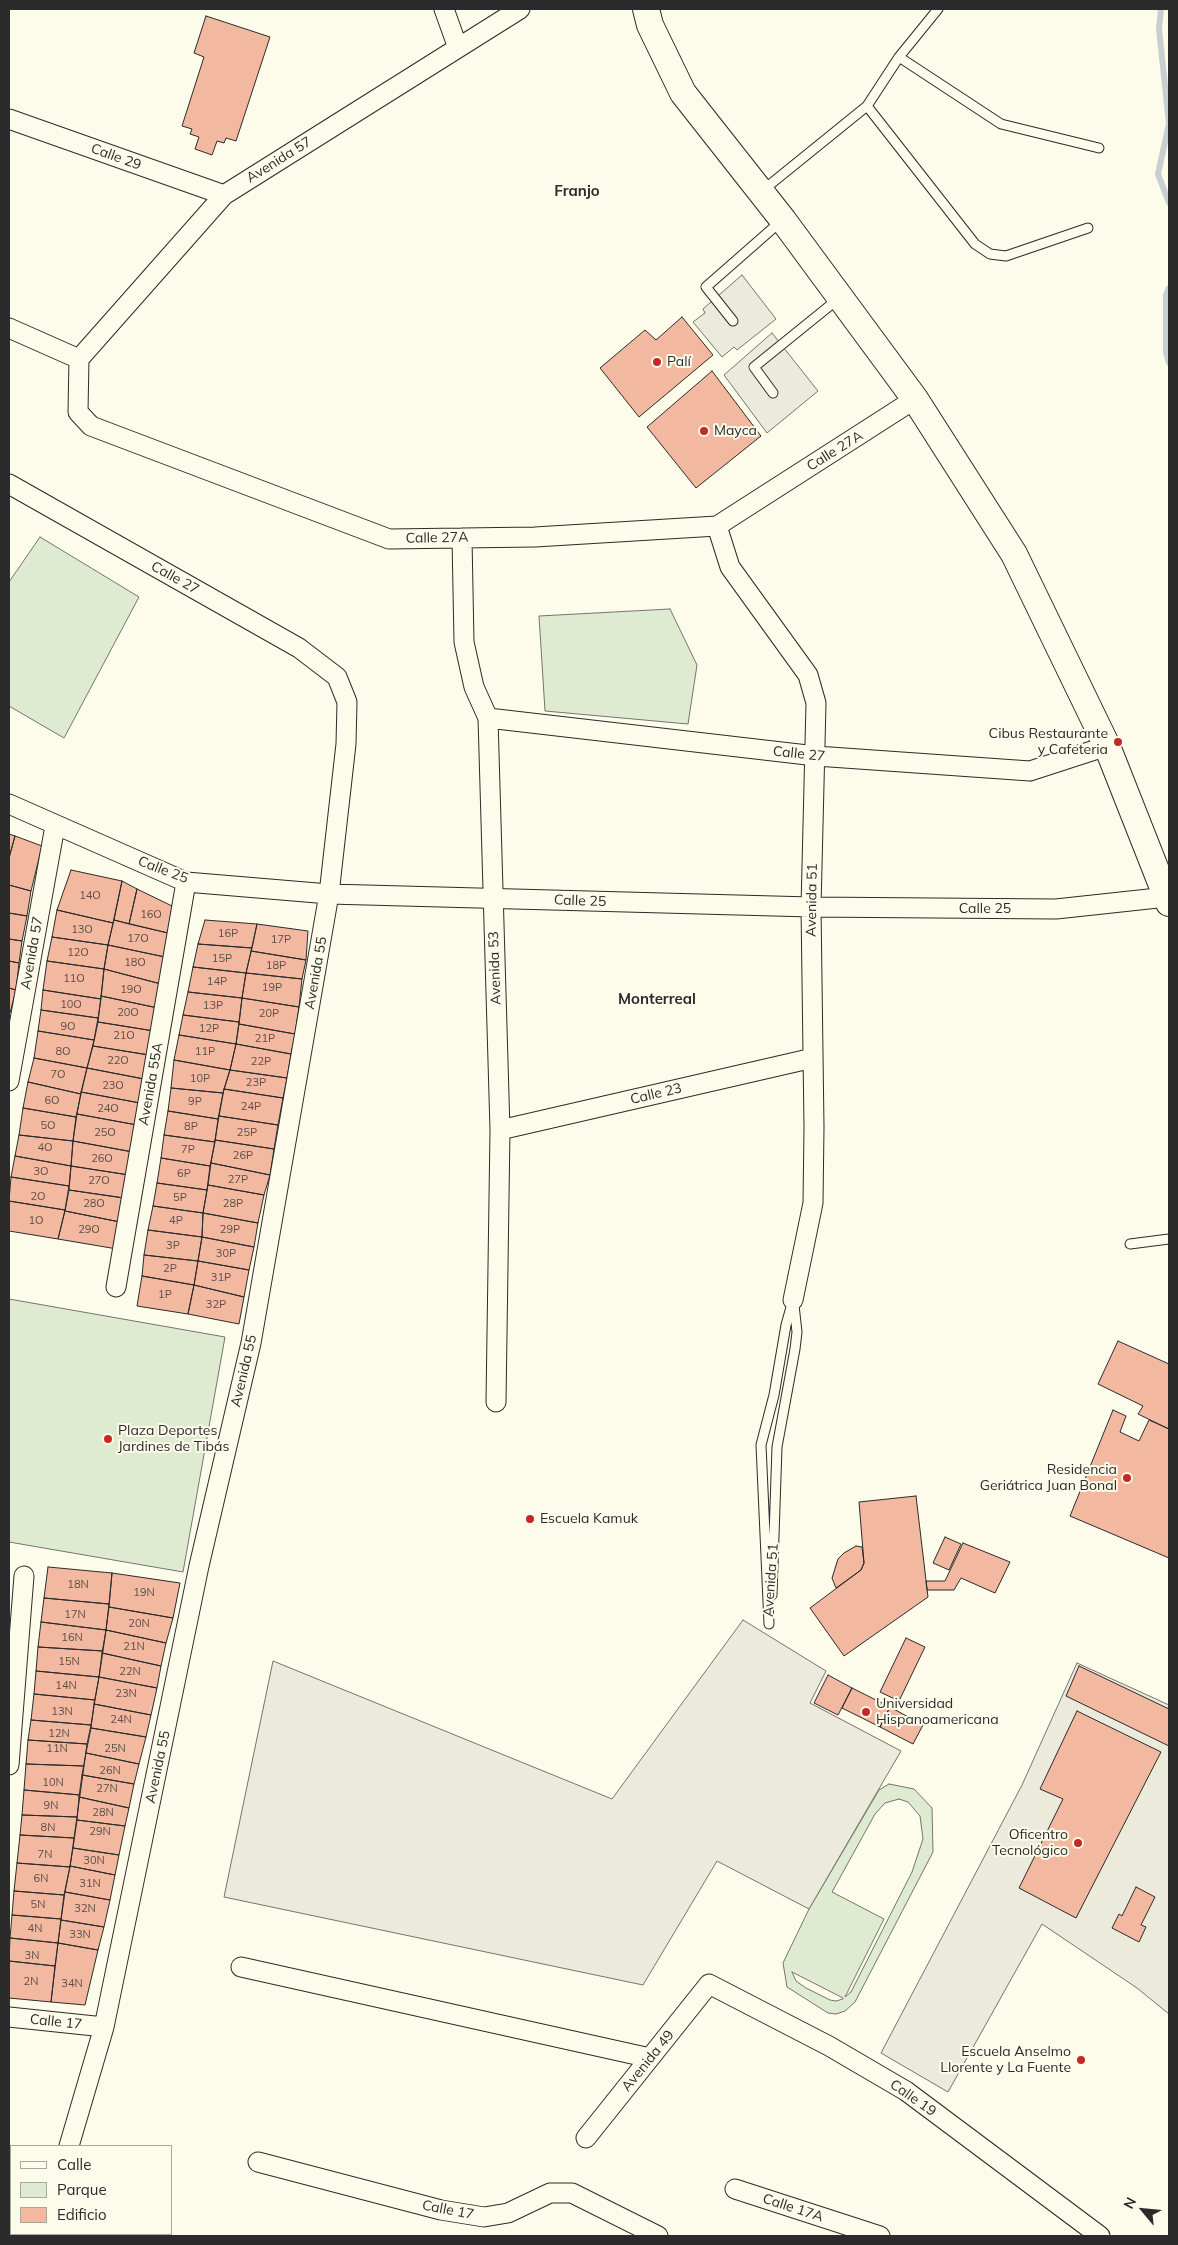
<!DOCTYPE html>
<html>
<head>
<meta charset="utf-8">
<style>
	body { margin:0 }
	#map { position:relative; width:1178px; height:2245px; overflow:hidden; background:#fdfbea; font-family:Mulish,sans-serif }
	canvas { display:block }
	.frame { position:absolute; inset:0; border:10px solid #2b2b2b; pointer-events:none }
	.legend { position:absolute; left:10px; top:2145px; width:162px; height:90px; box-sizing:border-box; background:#fdfbea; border:1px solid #a9a89e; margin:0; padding:6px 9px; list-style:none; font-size:15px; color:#2b2b2b }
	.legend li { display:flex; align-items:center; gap:10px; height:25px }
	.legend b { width:25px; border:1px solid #a9a89e }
	.north { position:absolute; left:1118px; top:2185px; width:50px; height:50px; -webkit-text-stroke:4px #fdfbea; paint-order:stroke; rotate:298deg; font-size:14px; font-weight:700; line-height:20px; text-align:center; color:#2b2b2b }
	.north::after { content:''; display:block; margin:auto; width:18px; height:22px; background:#2b2b2b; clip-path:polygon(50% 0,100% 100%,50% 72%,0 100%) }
</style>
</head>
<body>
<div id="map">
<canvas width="1178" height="2245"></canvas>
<div class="frame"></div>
<ul class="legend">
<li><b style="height:6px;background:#fdfbea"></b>Calle</li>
<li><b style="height:14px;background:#deebd1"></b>Parque</li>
<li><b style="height:14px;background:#f2b8a0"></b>Edificio</li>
</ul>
<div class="north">N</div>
</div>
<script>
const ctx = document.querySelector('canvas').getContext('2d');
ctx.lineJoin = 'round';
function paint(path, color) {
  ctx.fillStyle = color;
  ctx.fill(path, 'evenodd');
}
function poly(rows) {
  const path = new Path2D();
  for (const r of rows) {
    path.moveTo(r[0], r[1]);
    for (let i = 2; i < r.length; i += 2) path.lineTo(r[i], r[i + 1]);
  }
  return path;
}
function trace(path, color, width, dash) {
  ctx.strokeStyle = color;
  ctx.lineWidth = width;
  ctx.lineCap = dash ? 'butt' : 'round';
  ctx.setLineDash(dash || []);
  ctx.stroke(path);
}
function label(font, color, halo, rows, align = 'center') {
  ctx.font = font + ' Mulish,sans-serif';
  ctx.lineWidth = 4;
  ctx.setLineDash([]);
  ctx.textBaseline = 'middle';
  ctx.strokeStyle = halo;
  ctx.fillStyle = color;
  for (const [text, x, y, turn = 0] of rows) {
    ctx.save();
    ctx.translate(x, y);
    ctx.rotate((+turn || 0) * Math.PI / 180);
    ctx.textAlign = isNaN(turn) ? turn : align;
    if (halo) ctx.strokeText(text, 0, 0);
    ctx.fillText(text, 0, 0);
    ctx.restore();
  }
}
const green = poly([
	[40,537,139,597,64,738,9,706,9,582,40,537],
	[670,609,697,665,688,724,545,711,539,616,670,609],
	[9,1299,225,1337,183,1572,9,1542,9,1299],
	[889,1784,914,1789,932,1808,933,1852,855,2002,845,2011,836,2014,828,2013,787,1987,783,1963,809,1909,879,1790,889,1784],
	[899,1799,908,1802,920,1816,923,1839,912,1872,851,1992,845,1997,884,1919,832,1892,875,1814,885,1803,899,1799],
	[792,1972,843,1998,843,1999,836,2001,830,2000,806,1988,796,1981,792,1972]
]);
const parking = poly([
	[742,275,776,319,737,350,734,347,722,357,693,322,705,313,703,309,742,275],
	[772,333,818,391,767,433,724,375,772,333],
	[743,1620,826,1671,810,1703,901,1751,809,1909,717,1861,643,1985,224,1897,273,1661,612,1799,743,1620],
	[1077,1663,1169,1705,1169,2014,1137,1988,1042,1924,948,2092,881,2053,1022,1785,1077,1663]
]);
const stream = poly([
	[1161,9,1159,29,1169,124,1158,174,1169,203],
	[1169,288,1166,295,1166,353,1169,363]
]);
const building = poly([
	[206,16,270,37,236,141,226,138,224,143,217,141,212,155,195,149,199,137,190,134,192,129,182,126,204,57,194,53,206,16],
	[682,317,713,355,639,417,600,368,645,330,656,340,682,317],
	[712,371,761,436,696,488,647,427,712,371],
	[9,834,15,836,9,858,9,834],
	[15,836,42,846,31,891,9,885,9,858,15,836],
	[71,870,122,881,113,923,57,910,71,870],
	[122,881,137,889,129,924,114,920,122,881],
	[9,885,31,891,27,916,9,913,9,885],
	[137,889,172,906,168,933,129,924,137,889],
	[57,910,113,923,108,945,52,937,57,910],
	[9,913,27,916,22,941,9,939,9,913],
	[114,920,168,933,165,957,108,945,114,920],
	[205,920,257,924,252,948,198,944,205,920],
	[257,924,308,931,306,960,251,951,257,924],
	[52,937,108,945,104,969,47,961,52,937],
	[9,939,22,941,19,963,9,961,9,939],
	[198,944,252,948,246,973,193,967,198,944],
	[108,945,165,957,161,984,104,969,108,945],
	[251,951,306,960,302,979,246,973,251,951],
	[9,961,19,963,16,990,9,988,9,961],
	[47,961,104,969,101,999,43,990,47,961],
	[193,967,246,973,242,998,188,992,193,967],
	[104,969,161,984,158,1008,101,996,104,969],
	[246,973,302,979,299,1007,242,998,246,973],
	[9,988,16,990,10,1013,9,1013,9,988],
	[43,990,101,999,98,1018,41,1010,43,990],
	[188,992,242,998,239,1022,183,1015,188,992],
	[101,996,158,1008,154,1031,98,1022,101,996],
	[242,998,299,1007,295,1034,239,1024,242,998],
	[41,1010,98,1018,94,1040,38,1031,41,1010],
	[183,1015,239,1022,236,1044,179,1035,183,1015],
	[98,1022,154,1031,149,1055,93,1046,98,1022],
	[239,1024,295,1034,291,1054,236,1044,239,1024],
	[38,1031,94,1040,87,1068,34,1058,38,1031],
	[179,1035,236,1044,230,1070,174,1060,179,1035],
	[236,1044,291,1054,287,1078,230,1070,236,1044],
	[93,1046,149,1055,144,1079,87,1068,93,1046],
	[34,1058,87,1068,81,1094,28,1082,34,1058],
	[174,1060,230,1070,223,1093,171,1088,174,1060],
	[87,1068,144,1079,140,1103,81,1092,87,1068],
	[230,1070,287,1078,283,1098,224,1089,230,1070],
	[28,1082,81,1094,76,1117,23,1108,28,1082],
	[171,1088,223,1093,218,1119,168,1111,171,1088],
	[224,1089,283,1098,278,1125,219,1116,224,1089],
	[81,1092,140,1103,137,1125,77,1114,81,1092],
	[23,1108,76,1117,73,1141,19,1135,23,1108],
	[168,1111,218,1119,215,1142,164,1135,168,1111],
	[77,1114,137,1125,133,1152,73,1141,77,1114],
	[219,1116,278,1125,274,1149,215,1140,219,1116],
	[19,1135,73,1141,71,1166,15,1156,19,1135],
	[164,1135,215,1142,210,1166,161,1158,164,1135],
	[215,1140,274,1149,270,1175,211,1163,215,1140],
	[73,1141,133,1152,129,1175,71,1166,73,1141],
	[15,1156,71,1166,69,1186,11,1177,15,1156],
	[161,1158,210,1166,207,1190,157,1183,161,1158],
	[211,1163,270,1175,264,1195,208,1185,211,1163],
	[71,1166,129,1175,124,1198,69,1190,71,1166],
	[11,1177,69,1186,65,1210,9,1201,11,1177],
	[157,1183,207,1190,203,1213,153,1206,157,1183],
	[208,1185,264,1195,258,1223,203,1213,208,1185],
	[69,1190,124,1198,120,1222,65,1211,69,1190],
	[9,1201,65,1210,58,1239,9,1231,9,1201],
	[153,1206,203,1213,202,1237,148,1230,153,1206],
	[65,1211,120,1222,117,1249,58,1239,65,1211],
	[203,1213,258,1223,254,1247,202,1237,203,1213],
	[148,1230,202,1237,198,1261,144,1255,148,1230],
	[202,1237,254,1247,249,1270,198,1261,202,1237],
	[144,1255,198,1261,194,1285,142,1276,144,1255],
	[198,1261,249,1270,244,1297,194,1285,198,1261],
	[142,1276,194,1285,188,1314,137,1306,142,1276],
	[194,1285,244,1297,239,1324,188,1314,194,1285],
	[1118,1341,1169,1364,1169,1429,1138,1414,1143,1406,1098,1384,1118,1341],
	[1113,1410,1126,1416,1120,1432,1139,1441,1149,1420,1169,1429,1169,1558,1070,1516,1113,1410],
	[916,1496,928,1597,844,1656,810,1608,861,1570,864,1563,859,1502,916,1496],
	[945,1537,961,1544,949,1570,933,1563,945,1537],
	[963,1543,1010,1562,995,1593,961,1578,954,1590,927,1590,926,1581,945,1581,963,1543],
	[856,1546,862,1547,864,1563,861,1570,836,1588,832,1578,838,1559,844,1553,856,1546],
	[48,1567,112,1573,109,1604,44,1598,48,1567],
	[112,1573,180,1583,173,1618,109,1607,112,1573],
	[44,1598,109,1604,106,1630,41,1622,44,1598],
	[109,1607,173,1618,166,1643,106,1630,109,1607],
	[41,1622,106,1630,103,1651,38,1647,41,1622],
	[106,1630,166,1643,161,1666,102,1653,106,1630],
	[906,1638,925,1647,899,1701,880,1692,906,1638],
	[38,1647,103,1651,99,1677,36,1671,38,1647],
	[102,1653,161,1666,157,1688,99,1677,102,1653],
	[1079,1666,1169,1709,1169,1746,1066,1696,1079,1666],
	[36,1671,99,1677,95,1700,34,1694,36,1671],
	[828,1675,852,1688,838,1715,814,1703,828,1675],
	[99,1677,157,1688,151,1715,94,1704,99,1677],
	[852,1688,890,1707,880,1727,842,1708,852,1688],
	[34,1694,95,1700,91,1725,31,1720,34,1694],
	[94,1704,151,1715,146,1737,91,1728,94,1704],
	[890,1707,923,1725,913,1744,880,1727,890,1707],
	[1077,1711,1161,1752,1076,1918,1019,1888,1063,1799,1040,1789,1077,1711],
	[31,1720,91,1725,87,1744,28,1740,31,1720],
	[91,1728,146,1737,139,1764,86,1753,91,1728],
	[28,1740,87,1744,84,1766,26,1764,28,1740],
	[86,1753,139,1764,134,1784,82,1775,86,1753],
	[26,1764,84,1766,80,1795,24,1790,26,1764],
	[82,1775,134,1784,129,1808,79,1797,82,1775],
	[24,1790,80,1795,77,1817,22,1815,24,1790],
	[79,1797,129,1808,125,1826,77,1820,79,1797],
	[22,1815,77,1817,74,1838,20,1835,22,1815],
	[77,1820,125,1826,119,1855,73,1848,77,1820],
	[20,1835,74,1838,70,1867,17,1863,20,1835],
	[73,1848,119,1855,115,1875,70,1866,73,1848],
	[17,1863,70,1867,64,1895,14,1891,17,1863],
	[70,1866,115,1875,110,1900,65,1892,70,1866],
	[1136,1887,1155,1897,1141,1925,1146,1927,1139,1942,1112,1928,1119,1914,1122,1916,1136,1887],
	[14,1891,64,1895,61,1919,12,1915,14,1891],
	[65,1892,110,1900,104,1927,61,1920,65,1892],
	[12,1915,61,1919,58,1943,10,1938,12,1915],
	[61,1920,104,1927,98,1950,58,1943,61,1920],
	[10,1938,58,1943,55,1966,9,1961,10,1938],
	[58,1943,98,1950,85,2005,51,2002,58,1943],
	[9,1961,55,1966,51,2002,9,1998,9,1961]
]);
const lane = poly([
	[899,57,1001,124,1099,148],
	[867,106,975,244,990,254,1006,256,1088,228],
	[762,191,867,106,899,57,938,9],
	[733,321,706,287,780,222],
	[773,393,754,367,838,299],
	[1130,1244,1169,1239],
	[772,1595,777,1447,795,1349,797,1332,794,1305],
	[769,1624,761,1445,774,1395,786,1325,793,1300]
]);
const street = poly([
	[444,9,458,48],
	[9,119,224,195],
	[9,328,79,359],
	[79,359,78,412,91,426,389,539,535,537,717,526,915,399],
	[79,359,224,195,520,9],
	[9,484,299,648,337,677,347,702,346,744,329,894,251,1343,199,1566,104,2027,69,2146],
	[717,526,730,567,808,675,816,703,811,907,814,1127,813,1203,793,1300],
	[462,538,464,642,474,687,488,718,500,1130,496,1402],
	[488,718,816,756,1030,771,1107,746],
	[9,804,186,882,329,894,811,907,1056,909,1167,897],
	[9,1081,55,826],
	[500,1130,813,1058],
	[116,1287,186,882],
	[9,1765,24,1576],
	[241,1967,650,2058],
	[9,2017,104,2027],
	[586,2138,709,1984,829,2046,906,2091,1100,2236],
	[258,2162,441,2210,484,2217,508,2213,550,2193,572,2193,658,2236],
	[735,2189,880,2236]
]);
const secondary = poly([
	[646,9,650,25,683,93,783,220,915,399,1014,554,1107,746,1169,903]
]);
const highway = poly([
	[9,2208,11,2209],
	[67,2234,73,2236]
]);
const markers = [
	[657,362,5,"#c62828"],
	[704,431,5,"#c62828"],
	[1118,742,5,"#c62828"],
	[108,1439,5,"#c62828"],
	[1127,1478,5,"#c62828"],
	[530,1519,5,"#c62828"],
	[866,1712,5,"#c62828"],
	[1078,1843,5,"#c62828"],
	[1081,2060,5,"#c62828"]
];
const numberNames = [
	["14O",90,896],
	["16O",151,915],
	["13O",82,930],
	["16P",228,934],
	["17O",138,939],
	["17P",281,940],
	["12O",78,953],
	["15P",222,959],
	["18O",135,963],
	["18P",276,966],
	["11O",74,979],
	["14P",217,982],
	["19P",272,988],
	["19O",131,990],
	["10O",71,1005],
	["13P",213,1006],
	["20O",128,1013],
	["20P",269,1014],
	["9O",68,1027],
	["12P",209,1029],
	["21O",124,1036],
	["21P",265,1039],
	["8O",63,1052],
	["11P",205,1052],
	["22O",118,1061],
	["22P",261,1062],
	["7O",58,1075],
	["10P",200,1079],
	["23P",256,1083],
	["23O",113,1086],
	["6O",52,1101],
	["9P",195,1102],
	["24P",251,1107],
	["24O",108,1109],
	["5O",48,1126],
	["8P",191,1127],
	["25O",105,1133],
	["25P",247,1133],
	["4O",45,1148],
	["7P",188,1150],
	["26P",243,1156],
	["26O",102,1159],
	["3O",41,1172],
	["6P",184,1174],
	["27P",238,1180],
	["27O",99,1181],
	["2O",38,1197],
	["5P",180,1198],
	["28O",94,1204],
	["28P",233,1204],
	["1O",36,1221],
	["4P",176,1221],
	["29O",89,1230],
	["29P",230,1230],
	["3P",173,1246],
	["30P",226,1254],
	["2P",170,1269],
	["31P",221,1278],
	["1P",165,1295],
	["32P",216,1305],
	["18N",78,1585],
	["19N",144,1593],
	["17N",75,1615],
	["20N",139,1624],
	["16N",72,1638],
	["21N",134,1647],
	["15N",69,1662],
	["22N",130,1672],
	["14N",66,1686],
	["23N",126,1694],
	["13N",62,1712],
	["24N",121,1720],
	["12N",59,1734],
	["11N",57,1749],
	["25N",115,1749],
	["26N",110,1771],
	["10N",53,1783],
	["27N",107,1789],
	["9N",51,1806],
	["28N",103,1813],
	["8N",48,1828],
	["29N",100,1832],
	["7N",45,1855],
	["30N",94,1861],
	["6N",41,1879],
	["31N",90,1884],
	["5N",38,1905],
	["32N",85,1909],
	["4N",35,1929],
	["33N",80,1935],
	["3N",32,1956],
	["2N",31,1982],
	["34N",72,1984]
];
const streetNames = [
	["Calle 29",116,157,20],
	["Avenida 57",279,160,-32],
	["Calle 27A",835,451,-32],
	["Calle 27A",437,538,-1],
	["Calle 27",175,578,29],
	["Calle 27",799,754,6],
	["Calle 25",163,870,21],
	["Avenida 51",812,900,-89],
	["Calle 25",580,901,2],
	["Calle 25",985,909],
	["Avenida 57",32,953,-80],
	["Avenida 53",495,968,-92],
	["Avenida 55",316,973,-80],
	["Avenida 55A",151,1084,-80],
	["Calle 23",656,1094,-13],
	["Avenida 55",244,1371,-77],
	["Avenida 51",771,1580,-86],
	["Avenida 55",158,1767,-78],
	["Calle 17",56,2022,6],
	["Avenida 49",648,2061,-51],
	["Calle 19",913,2098,35],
	["Calle 17A",793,2208,18],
	["Calle 17",448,2210,11]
];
const poiNames = [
	["Palí",667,362],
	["Mayca",714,431],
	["Cibus Restaurante",1108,734,"right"],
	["y Cafeteria",1108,750,"right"],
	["Plaza Deportes",118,1431],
	["Jardines de Tibás",118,1447],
	["Residencia",1117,1470,"right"],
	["Geriátrica Juan Bonal",1117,1486,"right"],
	["Escuela Kamuk",540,1519],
	["Universidad",876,1704],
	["Hispanoamericana",876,1720],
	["Oficentro",1068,1835,"right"],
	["Tecnológico",1068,1851,"right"],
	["Escuela Anselmo",1071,2052,"right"],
	["Llorente y La Fuente",1071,2068,"right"]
];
const neighbourhoodNames = [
	["Franjo",577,191],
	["Monterreal",657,999]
];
paint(green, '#deebd1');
trace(green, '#74746e', 1);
paint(parking, '#eceadb');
trace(parking, '#74746e', 1);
trace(stream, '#c7d0d0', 6);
paint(building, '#f2b8a0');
trace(building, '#2b2b2b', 1);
trace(lane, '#2b2b2b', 11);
trace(street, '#2b2b2b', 21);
trace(secondary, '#2b2b2b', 28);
trace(highway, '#2b2b2b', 29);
trace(lane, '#fdfbea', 9);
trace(street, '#fdfbea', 19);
trace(secondary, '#fdfbea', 26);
trace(highway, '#fdfbea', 28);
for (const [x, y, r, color] of markers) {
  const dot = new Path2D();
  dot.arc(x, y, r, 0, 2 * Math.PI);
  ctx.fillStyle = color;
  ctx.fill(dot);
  trace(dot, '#fdfbea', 2);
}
label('11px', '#5d4e48', null, numberNames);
label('14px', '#2b2b2b', '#fdfbea', streetNames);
label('14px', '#2b2b2b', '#fdfbea', poiNames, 'left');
label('bold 15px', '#2b2b2b', '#fdfbea', neighbourhoodNames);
</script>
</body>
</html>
